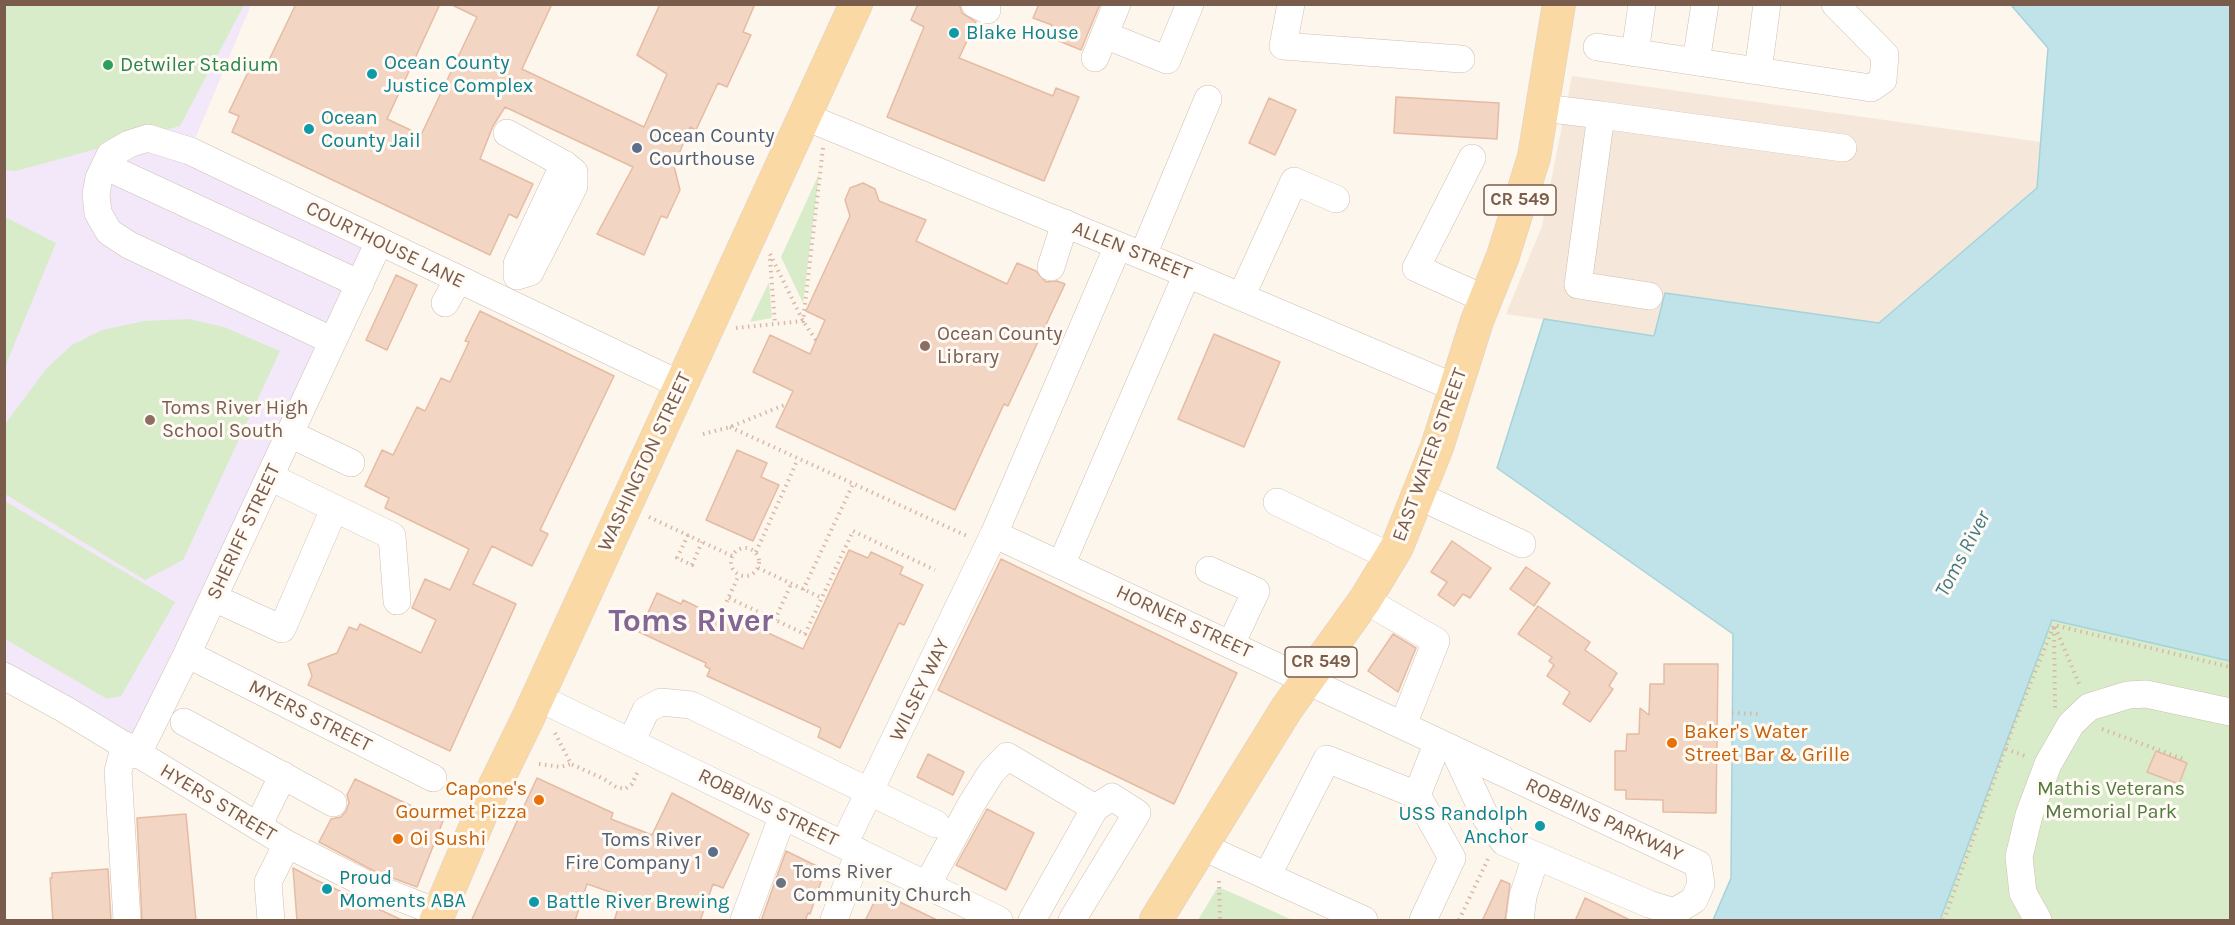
<!DOCTYPE html>
<html>
<head>
<meta charset="utf-8">
<style>
	body { margin:0 }
	#map { position:relative; width:2235px; height:925px; overflow:hidden; background:#fdf6ec; font-family:Karla,sans-serif }
	canvas { display:block }
	.frame { position:absolute; inset:0; border:6px solid #7a5c4d; pointer-events:none }
</style>
</head>
<body>
<div id="map">
<canvas width="2235" height="925"></canvas>
<div class="frame"></div>
</div>
<script>
const ctx = document.querySelector('canvas').getContext('2d');
ctx.lineJoin = 'round';
function paint(path, color) {
  ctx.fillStyle = color;
  ctx.fill(path, 'evenodd');
}
function poly(rows) {
  const path = new Path2D();
  for (const r of rows) {
    if (r.length === 3) {
      path.moveTo(r[0] + r[2], r[1]);
      path.arc(r[0], r[1], r[2], 0, 2 * Math.PI);
      continue;
    }
    path.moveTo(r[0], r[1]);
    for (let i = 2; i < r.length; i += 2) path.lineTo(r[i], r[i + 1]);
  }
  return path;
}
function trace(path, color, width, dash) {
  ctx.strokeStyle = color;
  ctx.lineWidth = width;
  ctx.lineCap = dash ? 'butt' : 'round';
  ctx.setLineDash(dash || []);
  ctx.stroke(path);
}
function label(font, color, halo, rows, align = 'center') {
  ctx.font = font + ' Karla,sans-serif';
  ctx.lineWidth = 6;
  ctx.setLineDash([]);
  ctx.textBaseline = 'middle';
  ctx.strokeStyle = halo;
  ctx.fillStyle = color;
  for (const [text, x, y, turn = 0] of rows) {
    ctx.save();
    ctx.translate(x, y);
    ctx.rotate((+turn || 0) * Math.PI / 180);
    ctx.textAlign = isNaN(turn) ? turn : align;
    if (halo) ctx.strokeText(text, 0, 0);
    ctx.fillText(text, 0, 0);
    ctx.restore();
  }
}
const residential = poly([
	[1572,76,2041,142,2037,188,1879,323,1665,293,1654,336,1506,314,1542,226]
]);
const education = poly([
	[5,5,251,5,190,151,379,242,137,755,5,678]
]);
const green = poly([
	[4,5,244,5,180,126,16,171,5,170],
	[819,174,803,303,781,257],
	[5,217,56,243,5,367],
	[769,282,772,318,750,322],
	[189,319,224,327,280,351,183,560,145,580,5,494,5,424,47,368,72,345,102,330,144,321],
	[5,501,175,602,121,696,107,699,5,639],
	[2052,619,2230,661,2230,920,1940,920],
	[1218,887,1244,898,1292,920,1198,920]
]);
const water = poly([
	[2011,5,2230,5,2230,661,2052,620,1940,920,1713,920,1731,878,1733,634,1497,468,1544,319,1654,336,1665,293,1879,323,2037,188,2048,48,2011,5]
]);
const building = poly([
	[296,4,440,4,387,119,421,135,477,17,450,4,552,4,522,69,644,127,667,74,637,55,660,4,755,4,743,32,751,35,727,87,718,83,696,130,690,127,674,166,680,190,667,218,661,216,644,255,597,234,633,167,505,107,493,126,480,159,533,184,517,218,509,214,490,255,232,132,239,116,229,112,250,68,260,73,266,59,269,60,296,4],
	[918,4,959,4,962,13,976,22,959,58,1053,96,1056,88,1079,97,1044,181,887,117,924,27,911,20,918,4],
	[1039,4,1100,4,1081,50,1047,36,1052,25,1033,18,1039,4],
	[1396,97,1499,103,1497,139,1394,133,1396,97],
	[1269,98,1296,110,1275,155,1249,143,1269,98],
	[863,183,875,189,879,201,926,220,916,241,1007,284,1017,263,1036,271,1046,282,1057,281,1065,284,1008,406,1004,404,955,510,776,427,793,391,753,372,770,335,810,354,825,320,806,311,850,216,845,200,850,188,863,183],
	[396,275,417,285,387,350,366,340,396,275],
	[480,311,614,376,540,530,548,534,532,566,492,546,473,584,516,604,450,751,308,685,312,676,308,664,337,653,349,627,357,630,360,624,421,653,436,620,412,608,425,579,450,590,469,549,385,508,389,498,365,486,382,450,393,455,417,407,425,411,441,378,450,382,469,342,465,341,480,311],
	[1214,334,1280,362,1244,447,1178,419,1214,334],
	[737,450,767,463,761,477,779,485,753,541,706,520,737,450],
	[1452,541,1491,568,1470,598,1463,594,1454,606,1438,595,1447,582,1431,572,1452,541],
	[849,550,868,558,871,552,903,567,900,574,923,585,904,625,899,623,840,748,818,737,821,728,707,676,710,669,705,666,706,663,639,632,657,593,681,604,683,600,726,621,729,615,803,649,849,550],
	[1001,559,1237,673,1174,804,938,690,1001,559],
	[1526,567,1550,583,1534,606,1510,589,1526,567],
	[1538,606,1590,642,1585,650,1617,673,1609,686,1613,689,1590,722,1563,704,1570,692,1547,676,1554,665,1549,661,1552,657,1518,634,1538,606],
	[1393,634,1416,648,1398,692,1368,671,1393,634],
	[1664,664,1718,664,1716,813,1663,812,1663,800,1626,799,1626,790,1615,790,1615,751,1626,751,1627,734,1639,734,1640,708,1649,715,1650,684,1664,684,1664,664],
	[2156,751,2187,763,2179,784,2147,772,2156,751],
	[928,754,964,772,953,795,917,777,928,754],
	[537,778,613,813,611,819,652,835,672,793,749,834,723,888,713,884,700,921,614,921,622,896,587,884,575,921,471,921,537,778],
	[355,779,443,821,417,887,374,871,319,842,331,819,341,817,346,811,349,803,347,795,355,779],
	[987,809,1034,833,1006,890,956,865,987,809],
	[186,814,196,921,142,921,137,818,186,814],
	[786,851,825,870,810,914,808,913,805,921,761,921,786,851],
	[293,868,314,879,404,921,297,921,293,868],
	[108,869,111,921,53,921,50,878,52,878,52,873,108,869],
	[1501,880,1510,884,1505,921,1482,921,1501,880],
	[879,892,939,921,865,921,879,892],
	[1585,898,1632,921,1575,921,1585,898]
]);
const path = poly([
	[770,254,803,321,816,340],
	[770,259,775,324],
	[736,328,803,321,823,148],
	[730,427,967,536],
	[703,434,730,427,787,404],
	[649,517,732,556],
	[688,535,677,558,692,565,702,542],
	[745,562,14],
	[756,552,798,459],
	[758,568,822,598],
	[803,590,853,484],
	[729,598,805,634,853,531,935,570],
	[719,618,739,575],
	[775,620,791,584],
	[2055,627,2080,686],
	[2054,628,2055,708],
	[1732,713,1762,714],
	[2102,729,2183,759],
	[555,733,571,764,604,779,616,787,625,789,632,784,638,771],
	[2006,749,2025,756],
	[539,764,561,767,570,764],
	[1219,881,1220,920],
	[1459,920,1488,859],
	[1944,920,2013,727,2054,625,2230,667]
]);
const minor = poly([
	[975,4,987,10],
	[1291,4,1283,46,1461,59],
	[1105,35,1167,60,1190,4],
	[1597,47,1871,88,1883,80,1885,55,1835,4],
	[1635,53,1642,4],
	[1095,58,1117,4],
	[1696,62,1705,4],
	[1758,71,1767,4],
	[1543,108,1601,115,1578,285,1649,296],
	[1601,115,1843,148],
	[806,117,1192,276,1456,388],
	[507,133,564,164],
	[1472,158,1416,268,1485,299],
	[564,164,574,172,574,186,530,272,517,276,517,264,564,164],
	[105,166,360,284],
	[1143,255,1208,99],
	[1051,267,1065,223],
	[1241,297,1294,181,1336,199],
	[445,303,458,280],
	[333,341,129,245,109,232,98,213,96,194,99,178,110,155,129,144,148,138,190,151,681,385],
	[290,434,351,463],
	[270,477,392,536,397,601],
	[1419,496,1522,544],
	[1277,502,1391,557],
	[994,534,1698,864,1701,884,1694,900,1674,912,1649,904,1504,842,1486,818,1454,750],
	[1061,565,1187,274],
	[1209,570,1256,591,1231,644],
	[214,598,282,629,332,514],
	[1365,600,1436,641,1403,725],
	[187,654,433,778],
	[4,676,66,710,287,844,368,885,439,913],
	[537,697,999,920],
	[184,722,333,803],
	[631,742,646,710,661,702,691,705,936,824],
	[125,745,118,771,127,920],
	[137,755,187,654,379,242],
	[1417,795,1438,742],
	[258,826,283,775],
	[844,844,994,534,1118,246],
	[1201,846,1364,920],
	[1267,876,1327,759,1417,795,1452,858,1423,920],
	[927,885,972,803,991,773,1007,756,1095,808],
	[271,920,268,882,287,844],
	[744,920,783,815],
	[834,920,859,852],
	[1032,920,1095,808,1112,797,1137,813,1072,920],
	[1520,920,1523,896,1536,856],
	[2038,920,2023,893,2019,857,2029,815,2048,764,2071,724,2089,707,2128,695,2146,694,2230,712]
]);
const major = poly([
	[436,920,481,814,528,718,856,4],
	[1156,920,1287,708,1365,600,1397,547,1437,447,1477,321,1503,256,1534,157,1559,4]
]);
const markers = [
	[954,33,6,"#0f9aa8"],
	[108,65,6,"#2e9e5b"],
	[372,74,6,"#0f9aa8"],
	[309,129,6,"#0f9aa8"],
	[637,148,6,"#5c6f8a"],
	[925,346,6,"#8d6e63"],
	[150,420,6,"#8d6e63"],
	[1672,743,6,"#e8710a"],
	[539,800,6,"#e8710a"],
	[1540,826,6,"#0f9aa8"],
	[398,839,6,"#e8710a"],
	[713,852,6,"#5c6f8a"],
	[781,883,6,"#6b7280"],
	[327,889,6,"#0f9aa8"],
	[534,902,6,"#0f9aa8"]
];
const shields = [
	[1520,200,72],
	[1321,662,72]
];
const shieldNames = [
	["CR 549",1520,200],
	["CR 549",1321,662]
];
const cultureNames = [
	["Blake House",966,33],
	["Ocean County",384,63],
	["Justice Complex",384,86],
	["Ocean",321,118],
	["County Jail",321,141],
	["USS Randolph",1528,814,"right"],
	["Anchor",1528,837,"right"],
	["Proud",339,878],
	["Moments ABA",339,901],
	["Battle River Brewing",546,902]
];
const leisureNames = [
	["Detwiler Stadium",120,65]
];
const serviceNames = [
	["Ocean County",649,136],
	["Courthouse",649,159],
	["Toms River",701,840,"right"],
	["Fire Company 1",701,863,"right"]
];
const streetNames = [
	["COURTHOUSE LANE",385,245,26],
	["ALLEN STREET",1132,251,22],
	["EAST WATER STREET",1430,455,-70],
	["WASHINGTON STREET",645,462,-65],
	["SHERIFF STREET",244,532,-65],
	["HORNER STREET",1184,622,25],
	["WILSEY WAY",920,690,-64],
	["MYERS STREET",310,716,27],
	["HYERS STREET",218,803,31],
	["ROBBINS STREET",768,808,26],
	["ROBBINS PARKWAY",1604,820,25]
];
const educationNames = [
	["Ocean County",937,334],
	["Library",937,357],
	["Toms River High",162,408],
	["School South",162,431]
];
const foodNames = [
	["Baker's Water",1684,732],
	["Street Bar & Grille",1684,755],
	["Capone's",527,789,"right"],
	["Gourmet Pizza",527,812,"right"],
	["Oi Sushi",410,839]
];
const parkNames = [
	["Mathis Veterans",2111,789],
	["Memorial Park",2111,812]
];
const worshipNames = [
	["Toms River",793,872],
	["Community Church",793,895]
];
const waterNames = [
	["Toms River",1963,554,-62]
];
const townNames = [
	["Toms River",691,622]
];
paint(residential, '#f5e8da');
paint(education, '#f3e8fa');
paint(green, '#d8ecc9');
paint(water, '#bfe3e8');
trace(water, '#a5d3da', 1.5);
paint(building, '#f3d5c3');
trace(building, '#e6bba3', 1.5);
trace(minor, '#d1beb0', 28);
trace(major, '#dad1cd', 34);
trace(path, '#d9b8a5', 4, [1.5, 4.5]);
trace(minor, '#fff', 27);
trace(major, '#fbd9a5', 33);
for (const [x, y, r, color] of markers) {
  const dot = new Path2D();
  dot.arc(x, y, r, 0, 2 * Math.PI);
  ctx.fillStyle = color;
  ctx.fill(dot);
  trace(dot, '#fffaf3', 2);
}
for (const [x, y, w] of shields) {
  const box = new Path2D();
  box.roundRect(x - w / 2, y - 15, w, 30, 4.5);
  ctx.fillStyle = '#fffaf3';
  ctx.fill(box);
  trace(box, '#7a5c4d', 1.5);
}
label('bold 18px', '#7a5c4d', null, shieldNames);
label('20px', '#0d838f', '#fffaf3', cultureNames, 'left');
label('20px', '#27864d', '#fffaf3', leisureNames, 'left');
label('20px', '#4e5e75', '#fffaf3', serviceNames, 'left');
label('20px', '#7a5c4d', '#fffaf3', streetNames);
label('20px', '#785e54', '#fffaf3', educationNames, 'left');
label('20px', '#c56008', '#fffaf3', foodNames, 'left');
label('20px', '#537a41', '#fffaf3', parkNames);
label('20px', '#5b616d', '#fffaf3', worshipNames, 'left');
label('italic 21px', '#437c86', '#fffaf3', waterNames);
label('bold 32px', '#846695', '#fffaf3', townNames);
</script>
</body>
</html>
